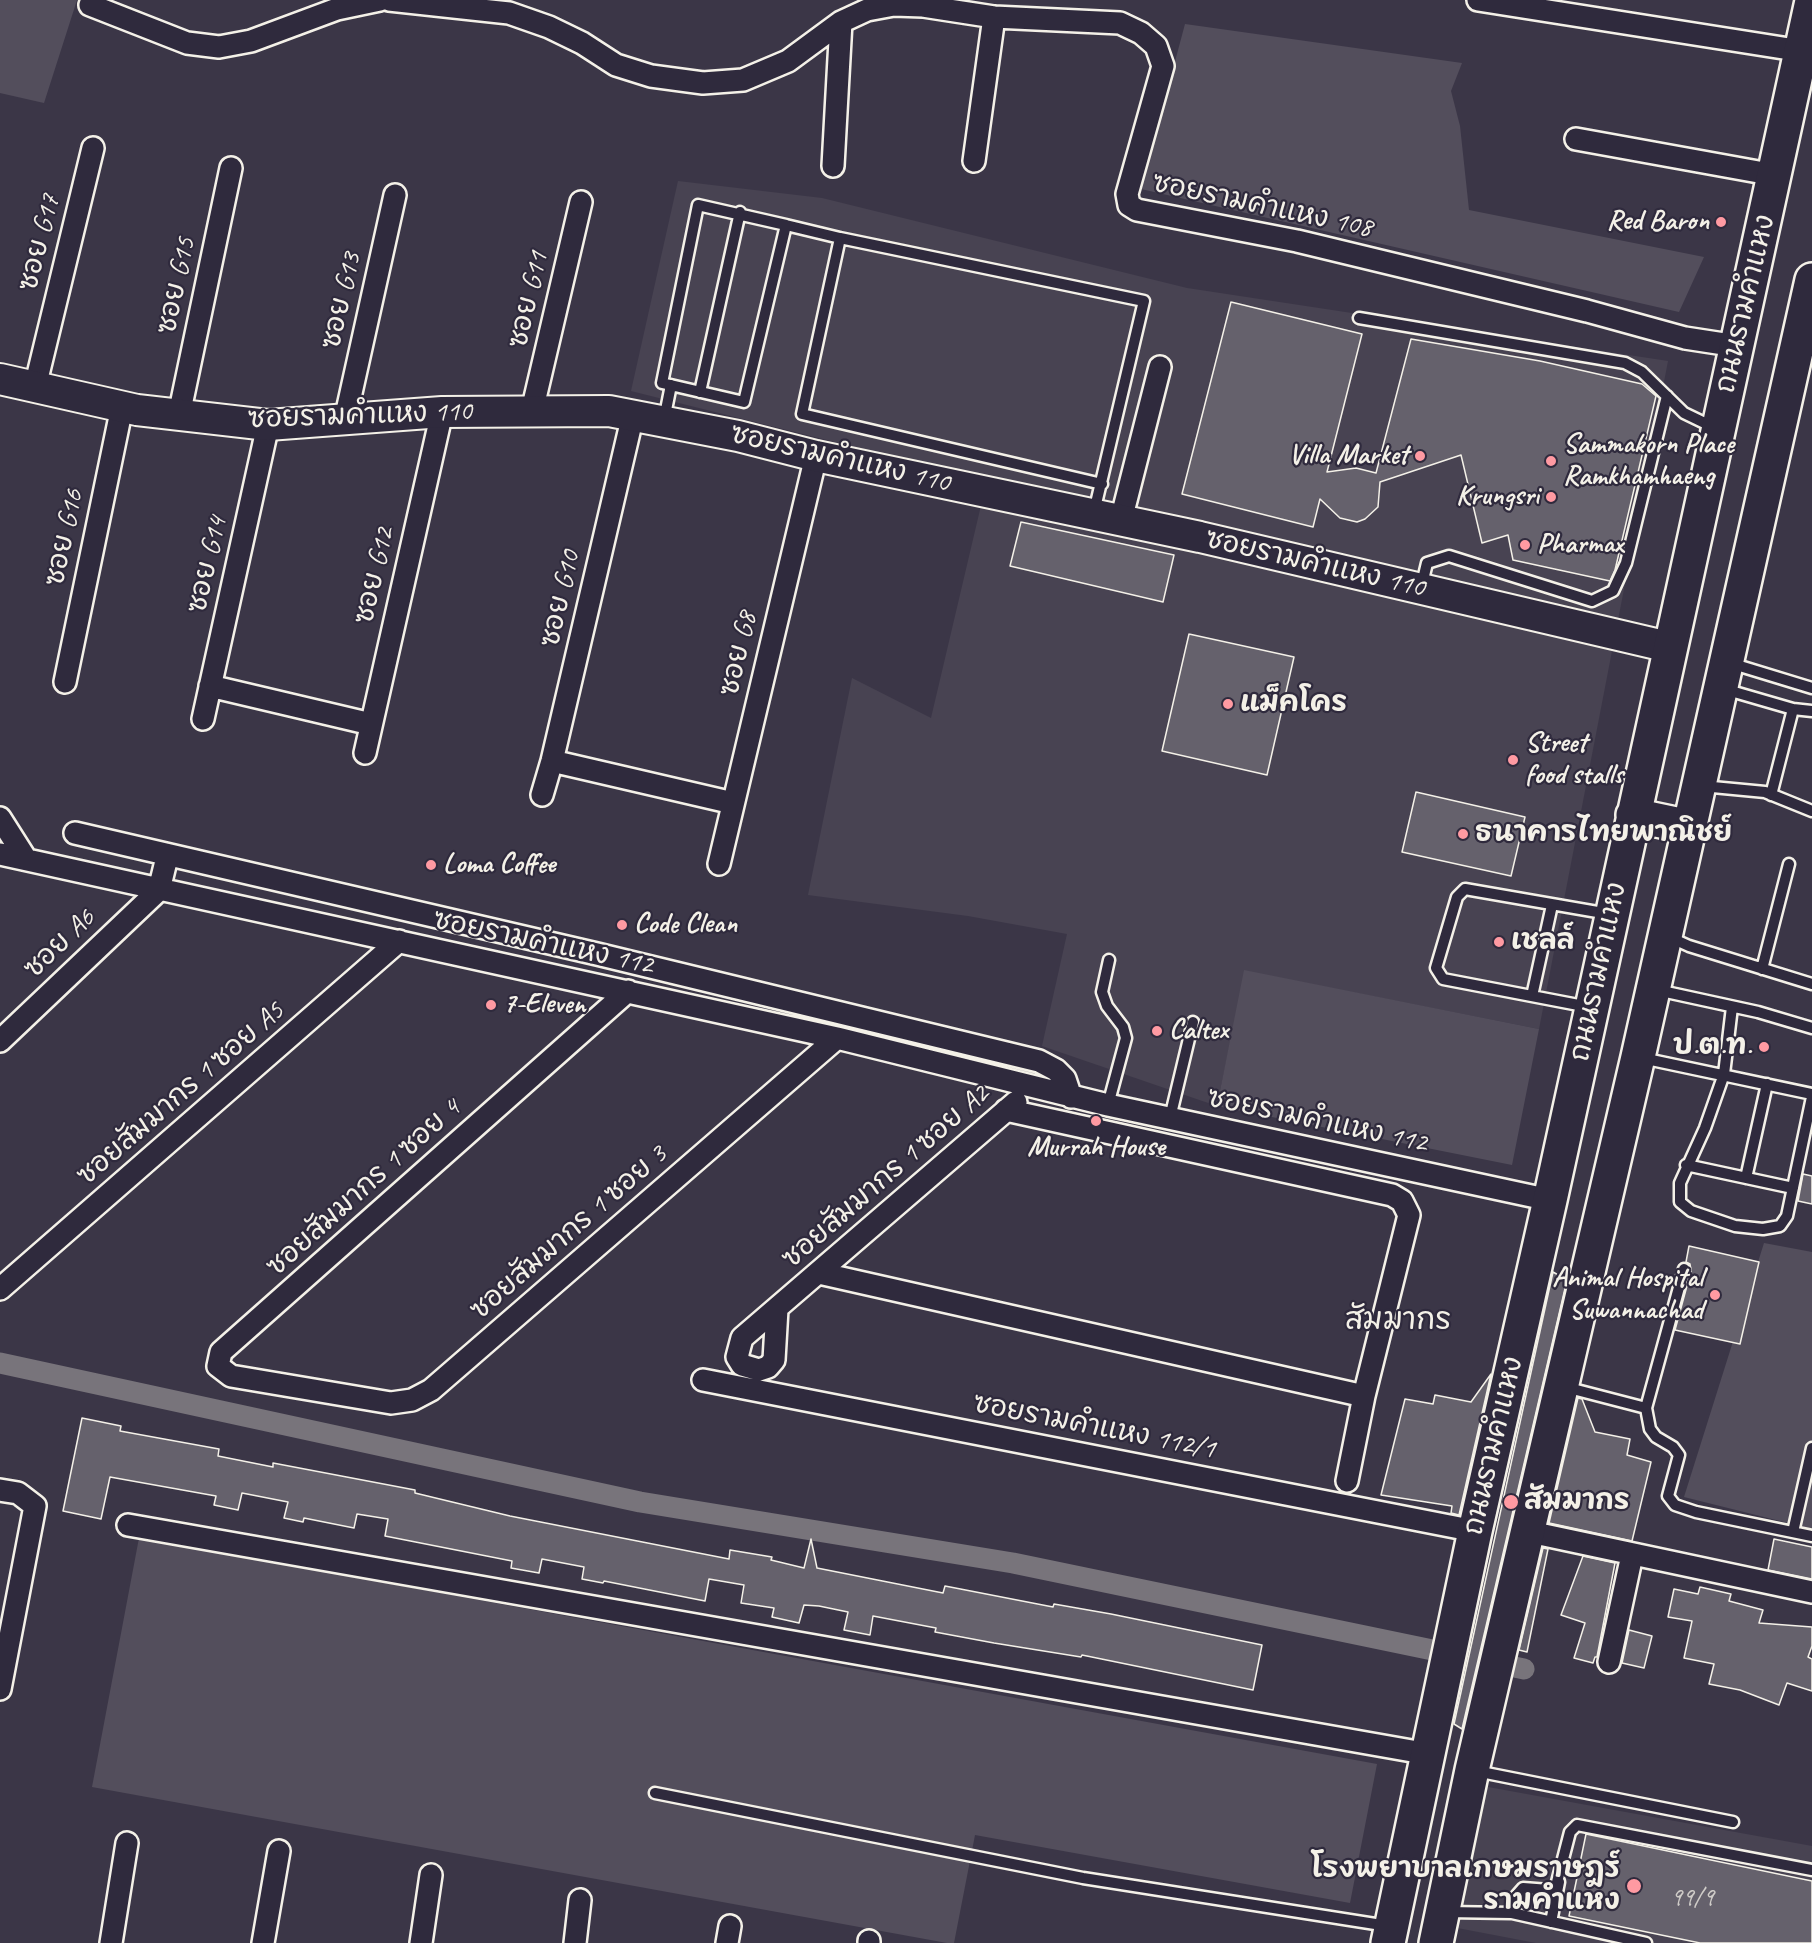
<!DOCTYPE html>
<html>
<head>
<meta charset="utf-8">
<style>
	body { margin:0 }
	canvas { display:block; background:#3b3647 }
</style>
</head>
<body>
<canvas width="1812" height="1943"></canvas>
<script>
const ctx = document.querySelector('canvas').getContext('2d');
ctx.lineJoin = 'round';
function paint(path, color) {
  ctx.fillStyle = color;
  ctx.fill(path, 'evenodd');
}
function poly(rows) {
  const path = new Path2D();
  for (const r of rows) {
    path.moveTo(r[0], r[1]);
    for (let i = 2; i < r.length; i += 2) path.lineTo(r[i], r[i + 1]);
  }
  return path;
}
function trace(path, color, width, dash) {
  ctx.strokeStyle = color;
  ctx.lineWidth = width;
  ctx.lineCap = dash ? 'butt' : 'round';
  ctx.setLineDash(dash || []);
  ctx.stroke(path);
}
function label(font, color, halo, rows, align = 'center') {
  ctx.font = font + ' Caveat,"Playpen Sans Thai",sans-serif';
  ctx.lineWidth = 4.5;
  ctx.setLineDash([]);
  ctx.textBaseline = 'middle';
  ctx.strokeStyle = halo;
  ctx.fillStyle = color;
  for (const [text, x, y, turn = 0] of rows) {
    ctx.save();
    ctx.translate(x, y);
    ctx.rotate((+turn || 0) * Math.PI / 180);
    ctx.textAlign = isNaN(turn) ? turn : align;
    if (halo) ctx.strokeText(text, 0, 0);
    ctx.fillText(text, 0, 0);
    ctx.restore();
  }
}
const built = poly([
	[678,181,822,198,1187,288,1668,361,1539,1029,1245,971,1217,1106,1042,1046,1067,934,968,916,808,895,852,678,931,718,987,480,631,391],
	[1477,1785,1812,1846,1812,1943,1536,1943,1447,1926]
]);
const green = poly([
	[0,0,77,0,44,103,0,93],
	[1185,24,1462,63,1451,91,1460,126,1469,210,1704,257,1679,312,1141,189],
	[1244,970,1539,1029,1512,1165,1217,1106],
	[1764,1243,1812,1252,1812,1529,1684,1497],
	[139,1538,1377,1764,1350,1903,975,1835,954,1943,947,1943,92,1787]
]);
const canal = poly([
	[0,1363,640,1502,1013,1563,1524,1669]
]);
const building = poly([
	[1231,302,1362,334,1327,472,1356,468,1376,473,1411,339,1540,361,1642,384,1656,396,1615,570,1610,581,1513,560,1508,535,1482,543,1461,455,1380,482,1378,507,1365,519,1357,522,1340,518,1320,499,1313,527,1182,494,1231,302],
	[1021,522,1174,555,1163,602,1010,566,1021,522],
	[1189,634,1294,657,1267,775,1162,751,1189,634],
	[1416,792,1525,817,1511,876,1402,852,1416,792],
	[1803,1174,1812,1176,1812,1204,1798,1201,1803,1174],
	[1689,1246,1759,1262,1740,1344,1675,1330,1691,1271,1690,1264,1686,1262,1689,1246],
	[1553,1272,1567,1280,1462,1729,1454,1724,1553,1272],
	[1491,1374,1459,1515,1451,1513,1452,1506,1381,1495,1405,1399,1433,1404,1435,1395,1471,1402,1491,1374],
	[1578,1398,1582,1399,1595,1432,1630,1439,1627,1455,1651,1462,1632,1541,1549,1523,1578,1398],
	[82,1418,121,1426,120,1431,219,1449,218,1456,273,1467,273,1463,415,1490,415,1493,510,1516,729,1559,730,1550,772,1557,771,1560,804,1568,811,1539,817,1568,943,1593,945,1586,1053,1607,1054,1604,1111,1614,1262,1645,1253,1690,1082,1655,1081,1657,994,1643,935,1632,936,1628,873,1616,870,1635,844,1630,848,1612,819,1606,804,1605,799,1623,772,1617,774,1608,741,1603,744,1585,709,1579,705,1601,604,1581,603,1583,582,1579,584,1567,542,1559,539,1573,511,1568,512,1561,385,1536,388,1519,357,1514,354,1528,304,1518,303,1522,284,1518,288,1502,242,1493,238,1510,214,1505,216,1496,110,1477,101,1519,63,1511,82,1418],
	[1774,1539,1812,1547,1812,1579,1768,1570,1774,1539],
	[1543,1548,1548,1549,1527,1652,1519,1650,1543,1548],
	[1583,1556,1615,1563,1597,1657,1595,1657,1593,1663,1574,1658,1585,1623,1561,1615,1583,1556],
	[1700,1587,1731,1594,1729,1601,1763,1610,1759,1623,1812,1627,1812,1646,1808,1657,1812,1659,1812,1691,1787,1683,1779,1705,1740,1690,1709,1684,1714,1664,1684,1658,1692,1621,1668,1617,1674,1589,1698,1594,1700,1587],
	[1629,1630,1652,1636,1644,1668,1622,1663,1629,1630],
	[1586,1834,1812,1881,1812,1943,1700,1943,1569,1916,1586,1834]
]);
const lane = poly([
	[786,225,698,205,662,383,744,402,786,225,840,238,802,414,1102,484],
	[840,238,1144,301,1094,512],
	[1359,318,1625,363,1642,372,1684,413,1715,428],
	[700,392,740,212],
	[664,420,671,385],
	[1421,588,1427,563,1449,556,1592,601,1613,591,1626,563,1667,396],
	[1730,663,1812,688],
	[1724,689,1793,709,1812,711],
	[1702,786,1765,792,1812,811],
	[1771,795,1793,709],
	[1669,937,1689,946,1812,984],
	[1762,969,1789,864],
	[1657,990,1758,1012,1812,1028],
	[1532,996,1552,905],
	[1589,1007,1443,979,1436,968,1457,897,1465,889,1609,914],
	[1732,1007,1724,1074,1705,1128,1680,1183,1680,1202,1691,1211,1735,1226,1763,1229,1780,1226,1787,1216,1812,1097],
	[1642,1058,1812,1094],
	[1108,1105,1126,1038,1123,1027,1107,1006,1102,992,1109,960],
	[1170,1118,1193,1022],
	[1686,1165,1793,1188],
	[1746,1178,1767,1084],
	[1684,1269,1646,1408,1650,1429,1656,1437,1673,1447,1679,1455,1668,1496,1675,1505,1696,1512,1812,1536],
	[1565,1387,1646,1408],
	[1793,1532,1812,1448],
	[1476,1771,1733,1822],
	[655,1793,1083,1878,1388,1926],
	[1446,1912,1512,1913,1646,1943],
	[1512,1913,1516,1896,1523,1888,1549,1890,1556,1886,1570,1832,1577,1825,1812,1870],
	[1551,1922,1559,1882]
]);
const street = poly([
	[389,0,509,13,549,27,582,43,616,65,651,76,703,83,743,80,788,61,841,22,867,10,894,5,923,6,994,17,1120,23,1141,33,1156,46,1163,66,1127,194,1129,205,1137,210,1297,241,1587,311,1685,338,1737,346],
	[1478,0,1802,51],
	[90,5,187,43,219,47,251,41,337,9,380,0],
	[1576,139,1775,175],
	[974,161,994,17],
	[833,166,841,22],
	[35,387,93,148],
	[532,411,581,202],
	[179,415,231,168],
	[345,420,395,195],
	[1121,520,1160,367],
	[65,682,122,407],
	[210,686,371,724],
	[203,719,268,425],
	[365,753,442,412],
	[552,761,733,803],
	[542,795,552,761,633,415],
	[0,818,26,859],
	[75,833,597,954,1039,1061,1056,1070,1065,1079,1071,1097],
	[0,854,837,1038,1108,1105,1550,1200],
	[719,864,816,456],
	[628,991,221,1352,218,1366,231,1376,391,1403,412,1400,431,1390,837,1038],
	[0,1041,159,890,167,857],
	[1006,1110,1392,1195,1402,1201,1409,1215,1364,1396,1347,1481],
	[819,1273,1364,1396],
	[0,1289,399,941],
	[777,1309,774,1360,768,1367,759,1370,742,1365,737,1357,742,1338,1016,1102],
	[703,1380,1475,1531],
	[0,1490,18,1493,35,1506,0,1689],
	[128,1525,1429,1754],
	[1530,1532,1812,1592],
	[1609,1662,1632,1555],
	[111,1943,127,1843],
	[263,1943,279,1851],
	[421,1943,431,1875],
	[575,1943,580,1900],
	[727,1943,730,1926],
	[869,1943,869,1941]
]);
const secondary = poly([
	[0,379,137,410,268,425,442,412,609,411,738,436,816,456,1200,537,1669,647]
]);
const primary = poly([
	[1633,815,1690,827],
	[1388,1943,1475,1531,1550,1200,1812,1],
	[1436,1943,1472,1770,1638,1057,1812,280]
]);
const markers = [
	[1721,222,6,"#ff9aa2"],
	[1420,456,6,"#ff9aa2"],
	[1551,461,6,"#ff9aa2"],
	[1551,497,6,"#ff9aa2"],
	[1525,545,6,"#ff9aa2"],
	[1228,704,6,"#ff9aa2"],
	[1513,760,6,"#ff9aa2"],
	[1463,834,6,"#ff9aa2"],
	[431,865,6,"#ff9aa2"],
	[622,925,6,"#ff9aa2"],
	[1499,942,6,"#ff9aa2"],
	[491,1005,6,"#ff9aa2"],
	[1157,1031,6,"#ff9aa2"],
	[1764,1047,6,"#ff9aa2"],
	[1096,1121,6,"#ff9aa2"],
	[1715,1295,6,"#ff9aa2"],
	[1511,1502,8,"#ff9aa2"],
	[1634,1886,8,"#ff9aa2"]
];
const numberNames = [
	["99/9",1692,1898]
];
const streetNames = [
	["ซอยรามคำแหง 108",1262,206,12],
	["ซอย G17",40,243,-76],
	["ซอย G15",177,286,-78],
	["ซอย G11",529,300,-77],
	["ซอย G13",342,301,-77],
	["ถนนรามคำแหง",1746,304,-77],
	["ซอยรามคำแหง 110",360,416,-2],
	["ซอยรามคำแหง 110",840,459,13],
	["ซอย G16",65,538,-78],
	["ซอยรามคำแหง 110",1315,564,13],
	["ซอย G14",208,565,-77],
	["ซอย G12",375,576,-77],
	["ซอย G10",561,599,-77],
	["ซอย G8",739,654,-77],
	["ซอยรามคำแหง 112",543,943,12],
	["ซอย A6",60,944,-44],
	["ถนนรามคำแหง",1599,972,-78],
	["ซอยสัมมากร 1 ซอย A5",181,1094,-41],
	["ซอยรามคำแหง 112",1317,1121,12],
	["ซอยสัมมากร 1 ซอย A2",886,1177,-41],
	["ซอยสัมมากร 1 ซอย 4",364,1188,-42],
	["ซอยสัมมากร 1 ซอย 3",569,1233,-41],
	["ซอยรามคำแหง 112/1",1094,1427,11],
	["ถนนรามคำแหง",1494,1446,-77]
];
const poiNames = [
	["Red Baron",1709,222,"right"],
	["Sammakorn Place",1563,445],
	["Ramkhamhaeng",1563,477],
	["Villa Market",1408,456,"right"],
	["Krungsri",1539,497,"right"],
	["Pharmax",1537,545],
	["แม็คโคร",1240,704],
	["Street",1525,744],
	["food stalls",1525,776],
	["ธนาคารไทยพาณิชย์",1475,834],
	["Loma Coffee",443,865],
	["Code Clean",634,925],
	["เชลล์",1511,942],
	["7-Eleven",503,1005],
	["Caltex",1169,1031],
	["ป.ต.ท.",1752,1047,"right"],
	["Murrah House",1096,1148,"center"],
	["Animal Hospital",1703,1279,"right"],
	["Suwannachad",1703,1311,"right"],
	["สัมมากร",1524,1502],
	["โรงพยาบาลเกษมราษฎร์",1620,1870,"right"],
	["รามคำแหง",1620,1902,"right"]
];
const neighbourhoodNames = [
	["สัมมากร",1398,1321]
];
paint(built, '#484352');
paint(green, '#534e5c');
trace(canal, '#78747b', 21);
paint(building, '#65616c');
trace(building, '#f4f1e8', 1.5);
trace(lane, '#f4f1e8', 15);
trace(street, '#f4f1e8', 26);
trace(secondary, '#f4f1e8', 34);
trace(primary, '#f4f1e8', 38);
trace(lane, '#2f2a3d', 10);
trace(street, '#2f2a3d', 21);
trace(secondary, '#2f2a3d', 30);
trace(primary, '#2f2a3d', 33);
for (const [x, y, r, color] of markers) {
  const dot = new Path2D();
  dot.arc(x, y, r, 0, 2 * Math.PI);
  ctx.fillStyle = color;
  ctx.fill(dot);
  trace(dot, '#2f2a3d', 2);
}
label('26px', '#d0cdc9', null, numberNames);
label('28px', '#f4f1e8', '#2f2a3d', streetNames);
label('bold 28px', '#f4f1e8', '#2f2a3d', poiNames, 'left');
label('30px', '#f4f1e8', '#2f2a3d', neighbourhoodNames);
</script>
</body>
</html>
